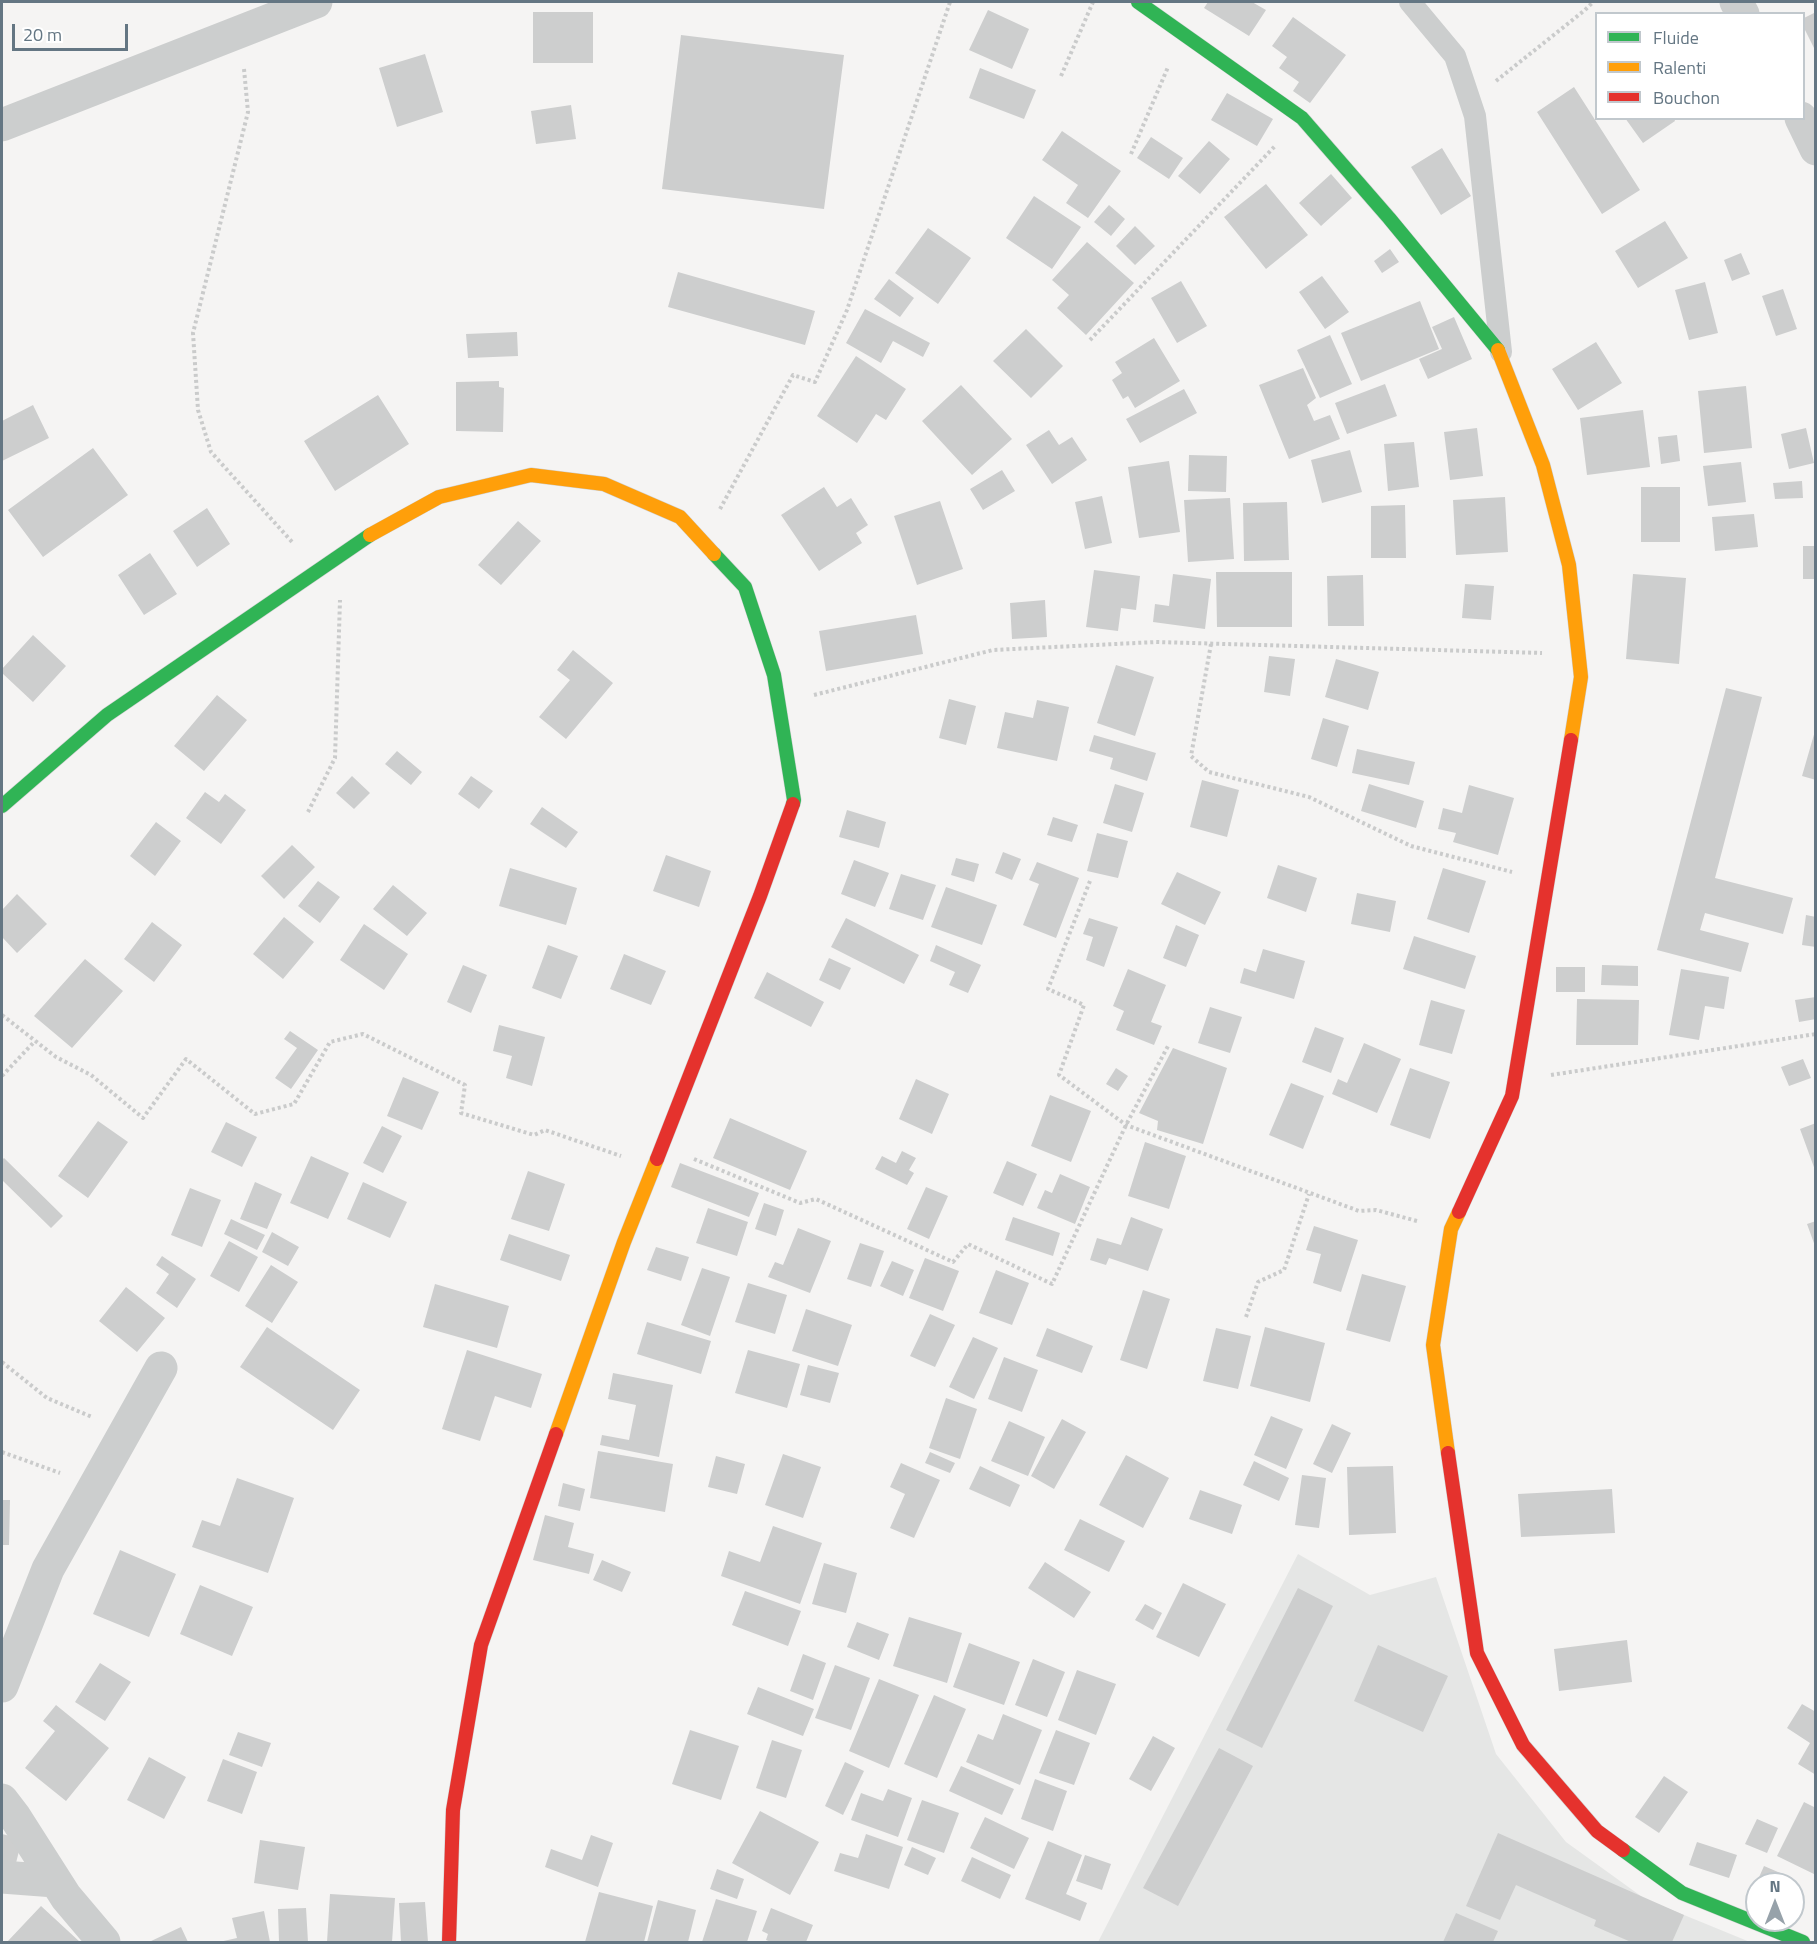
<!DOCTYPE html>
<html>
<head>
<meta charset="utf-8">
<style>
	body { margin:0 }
	#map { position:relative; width:1817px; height:1944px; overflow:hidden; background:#f5f4f3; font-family:"Titillium Web",sans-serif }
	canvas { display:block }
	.frame { position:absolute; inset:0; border:3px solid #647683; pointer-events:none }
	.legend { position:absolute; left:1595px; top:12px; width:210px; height:108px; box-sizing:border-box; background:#fff; border:2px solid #c1c8cd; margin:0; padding:8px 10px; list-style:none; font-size:18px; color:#647683 }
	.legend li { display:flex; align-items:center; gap:12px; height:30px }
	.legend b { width:30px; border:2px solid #c1c8cd }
	.north { position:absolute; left:1745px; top:1872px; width:60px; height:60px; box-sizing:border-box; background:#fff; border:2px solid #c1c8cd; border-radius:50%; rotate:0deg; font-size:16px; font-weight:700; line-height:24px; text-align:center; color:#647683 }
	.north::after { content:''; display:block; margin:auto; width:21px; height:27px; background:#97a2aa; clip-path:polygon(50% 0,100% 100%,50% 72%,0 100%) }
	.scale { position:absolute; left:12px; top:24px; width:116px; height:27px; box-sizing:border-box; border:3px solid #647683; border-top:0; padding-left:8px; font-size:18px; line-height:21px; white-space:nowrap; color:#647683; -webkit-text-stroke:4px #fff; paint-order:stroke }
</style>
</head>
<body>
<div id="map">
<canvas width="1817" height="1944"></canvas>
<div class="frame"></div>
<ul class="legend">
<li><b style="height:8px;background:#30b455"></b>Fluide</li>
<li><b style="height:8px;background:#ff9f0a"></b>Ralenti</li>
<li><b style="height:8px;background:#e5322d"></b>Bouchon</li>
</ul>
<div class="north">N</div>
<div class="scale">20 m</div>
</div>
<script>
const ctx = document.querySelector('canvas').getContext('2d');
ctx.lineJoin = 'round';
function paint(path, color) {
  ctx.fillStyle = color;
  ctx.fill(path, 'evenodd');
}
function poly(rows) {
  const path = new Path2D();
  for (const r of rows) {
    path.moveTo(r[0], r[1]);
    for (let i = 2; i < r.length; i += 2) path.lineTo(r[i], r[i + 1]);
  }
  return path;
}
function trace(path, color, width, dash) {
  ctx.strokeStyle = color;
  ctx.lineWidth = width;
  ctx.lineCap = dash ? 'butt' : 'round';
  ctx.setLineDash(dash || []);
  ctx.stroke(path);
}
const built = poly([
	[1298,1554,1370,1595,1436,1577,1496,1754,1566,1842,1645,1899,1750,1942,1098,1942]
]);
const building = poly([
	[1208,2,1252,2,1266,10,1249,36,1204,8],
	[988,10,1029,29,1012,69,969,50],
	[533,12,593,12,593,63,533,63],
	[1816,12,1816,52,1804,28,1804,18],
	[1293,17,1346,55,1310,103,1293,91,1299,82,1279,68,1287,57,1272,46],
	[681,35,844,55,824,209,662,189],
	[425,54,443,112,397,127,379,68],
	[980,68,1036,90,1024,119,969,98],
	[1574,87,1640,190,1602,214,1537,112],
	[1227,93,1273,119,1257,146,1211,120],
	[571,105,576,139,536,144,531,111],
	[1625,118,1674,118,1675,121,1643,143],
	[1062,131,1121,171,1088,218,1066,203,1078,185,1042,160],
	[1151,137,1183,158,1169,179,1137,158],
	[1209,141,1230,159,1200,194,1178,176],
	[1442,148,1471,196,1441,215,1411,167],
	[1331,174,1352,198,1321,226,1299,203],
	[1266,184,1308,235,1266,269,1224,217],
	[1034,196,1081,227,1052,269,1006,238],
	[1109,205,1125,219,1111,236,1094,222],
	[1665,221,1688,258,1638,288,1615,251],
	[1135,226,1155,246,1135,265,1116,246],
	[928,228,971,258,938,304,895,273],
	[1087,242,1134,283,1086,335,1057,308,1069,295,1052,280],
	[1390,249,1399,262,1382,273,1374,261],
	[1741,253,1750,274,1732,281,1724,260],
	[678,272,815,311,805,345,668,307],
	[1322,276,1349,312,1325,329,1299,292],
	[889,279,914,298,900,317,874,299],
	[1181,281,1207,326,1177,343,1151,298],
	[1705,282,1718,333,1689,340,1675,290],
	[1783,289,1797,329,1776,336,1762,296],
	[1420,301,1439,349,1361,381,1341,333],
	[865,309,930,343,923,357,893,341,881,363,846,343],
	[1454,317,1472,359,1428,379,1419,359,1442,349,1432,327],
	[1026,329,1063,366,1031,398,993,361],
	[517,332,518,356,468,358,466,334],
	[1330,335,1352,384,1320,398,1297,350],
	[1154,338,1180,381,1135,408,1128,396,1123,399,1112,380,1122,373,1115,362],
	[1596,342,1622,383,1578,410,1552,369],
	[856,356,906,389,886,420,876,414,857,443,817,416],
	[1303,368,1316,398,1307,405,1314,421,1330,415,1340,439,1289,459,1259,385],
	[499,381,499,387,504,388,503,432,456,431,456,382],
	[1385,384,1397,416,1347,434,1335,403],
	[961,385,1012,439,972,475,922,421],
	[1746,386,1752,448,1704,453,1698,391],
	[1184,389,1197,413,1140,443,1126,419],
	[378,395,409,444,335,491,304,441],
	[33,405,49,438,2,461,2,421],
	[1643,410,1650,467,1587,475,1580,418],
	[1477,428,1483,476,1450,480,1444,432],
	[1806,428,1814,463,1789,469,1781,434],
	[1049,430,1059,445,1072,437,1087,460,1052,484,1026,445],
	[1677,435,1680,461,1661,464,1658,437],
	[1414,442,1419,487,1388,491,1384,444],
	[93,448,128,495,43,557,8,510],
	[1350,450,1362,492,1322,503,1311,460],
	[1189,455,1227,456,1226,492,1188,491],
	[1169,461,1180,532,1139,538,1128,467],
	[1741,462,1746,502,1708,506,1703,466],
	[1002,470,1015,491,983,510,970,489],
	[1802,481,1803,498,1775,499,1773,483],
	[824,487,837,507,851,498,868,525,856,533,862,543,819,571,781,515],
	[1641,487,1680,487,1680,542,1641,542],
	[1102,496,1112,543,1085,549,1075,502],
	[1505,497,1508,552,1456,555,1453,500],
	[1230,498,1234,559,1188,562,1184,500],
	[940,501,963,569,917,585,894,516],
	[1287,502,1289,560,1244,561,1243,503],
	[1405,505,1406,558,1371,558,1371,506],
	[207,508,230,544,197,567,173,531],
	[1754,514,1758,547,1715,551,1712,517],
	[518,521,541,541,501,585,478,565],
	[1803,546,1816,546,1816,579,1803,579],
	[150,553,177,594,144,615,118,575],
	[1094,570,1140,576,1136,610,1121,608,1118,631,1086,627],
	[1216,572,1292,572,1292,627,1217,627],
	[1173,574,1211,579,1205,629,1153,622,1155,604,1169,606],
	[1633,574,1686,578,1679,664,1626,659],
	[1363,575,1364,626,1328,626,1327,576],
	[1465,584,1494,586,1491,620,1462,618],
	[1045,600,1047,637,1012,639,1010,603],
	[916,615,923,654,826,671,819,631],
	[33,635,66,666,33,702,2,673,2,669],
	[573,650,613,683,566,739,539,717,570,680,557,670],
	[1269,656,1295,659,1290,696,1264,692],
	[1336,659,1379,672,1368,710,1325,697],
	[1116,665,1154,677,1135,736,1097,723],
	[1726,688,1762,697,1715,878,1793,898,1783,934,1705,913,1700,930,1749,943,1741,972,1657,950],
	[217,695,247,720,204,771,174,746],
	[949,699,976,706,966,745,939,738],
	[1037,700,1069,707,1057,761,997,748,1005,712,1033,718],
	[1323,718,1349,726,1337,767,1311,759],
	[1815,731,1816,731,1816,780,1802,776],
	[1094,735,1156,753,1147,781,1110,769,1113,758,1089,751],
	[1357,749,1415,762,1409,785,1352,773],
	[397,751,422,772,411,785,385,764],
	[352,776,370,793,354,809,336,793],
	[471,776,493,791,479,809,458,794],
	[1202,780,1239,790,1227,837,1190,827],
	[1115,784,1144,793,1132,832,1103,823],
	[1369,784,1424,801,1416,828,1361,811],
	[1469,785,1514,798,1498,855,1453,842,1456,833,1438,829,1443,808,1462,813],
	[205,792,219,802,225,794,246,810,221,844,186,818],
	[542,807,578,832,566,848,530,824],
	[847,810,886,822,879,848,839,837],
	[1053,817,1078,825,1072,842,1047,835],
	[156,822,181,841,155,876,130,856],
	[1097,833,1128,841,1118,878,1087,871],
	[292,845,315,867,284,899,261,876],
	[1003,852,1021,859,1012,880,995,873],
	[666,855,711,871,699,907,653,891],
	[956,858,979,864,974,882,951,875],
	[854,860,889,873,875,907,841,894],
	[1037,862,1079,878,1056,938,1023,925,1039,884,1029,880],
	[1278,865,1317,878,1306,912,1267,898],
	[510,868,577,888,566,925,499,906],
	[1443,868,1486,881,1469,933,1427,919],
	[1177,872,1221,892,1205,925,1161,904],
	[901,874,936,885,923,920,889,909],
	[318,881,340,897,320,923,298,906],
	[393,885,427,913,407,936,373,909],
	[946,887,997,905,982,945,931,927],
	[1357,893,1396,901,1390,932,1351,924],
	[17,894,47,924,17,953,2,937,2,910],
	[1806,915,1816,917,1816,947,1802,945],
	[284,917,314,942,283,979,253,954],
	[846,918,919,955,904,984,831,947],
	[1089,918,1118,927,1104,967,1086,960,1093,937,1083,934],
	[152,922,182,945,154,982,124,959],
	[364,924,408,954,384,990,340,960],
	[1176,925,1199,935,1186,967,1163,958],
	[1414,936,1476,956,1465,989,1403,969],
	[548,945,578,956,561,999,532,988],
	[936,945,981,965,968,993,949,985,955,972,930,961],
	[1263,949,1305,961,1294,999,1240,983,1244,968,1256,972],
	[624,954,666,971,651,1005,610,989],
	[829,958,851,968,840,990,819,980],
	[85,959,123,991,72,1048,34,1016],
	[463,965,487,975,471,1013,447,1002],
	[1602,965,1638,966,1638,986,1601,985],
	[1556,967,1585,967,1585,992,1556,992],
	[1128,969,1166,985,1151,1022,1162,1026,1154,1045,1116,1030,1124,1011,1113,1006],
	[1681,969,1729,977,1724,1009,1705,1006,1699,1040,1669,1035],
	[767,972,824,1002,811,1027,754,998],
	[1816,997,1816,1019,1799,1022,1795,1000],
	[1577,999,1639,1000,1638,1045,1576,1045],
	[1431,1000,1465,1010,1452,1054,1419,1045],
	[1210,1007,1242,1017,1230,1053,1198,1043],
	[499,1025,545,1037,532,1086,506,1078,512,1056,493,1051],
	[1315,1027,1344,1038,1331,1073,1302,1062],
	[290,1031,318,1050,291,1089,275,1078,297,1048,284,1039],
	[1364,1043,1401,1059,1377,1113,1332,1094,1338,1079,1347,1083],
	[1173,1048,1227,1068,1203,1144,1157,1130,1158,1121,1139,1113],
	[1803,1059,1811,1078,1789,1086,1781,1067],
	[1116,1068,1128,1076,1118,1091,1106,1084],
	[1410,1068,1450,1082,1430,1139,1390,1125],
	[403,1077,439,1092,422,1130,387,1116],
	[916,1079,949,1094,932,1134,899,1119],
	[1291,1083,1324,1096,1303,1149,1269,1135],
	[1050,1095,1091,1111,1071,1162,1031,1146],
	[730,1118,807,1151,790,1190,713,1158],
	[98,1121,128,1142,88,1198,58,1176],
	[226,1122,257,1137,242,1167,211,1152],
	[1816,1123,1816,1170,1815,1170,1800,1129],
	[382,1126,402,1136,383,1173,363,1163],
	[1145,1142,1186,1156,1169,1209,1128,1196],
	[902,1151,916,1158,909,1170,914,1173,907,1185,875,1169,882,1156,896,1163],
	[311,1156,349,1173,328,1219,290,1203],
	[4,1158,63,1216,51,1228,2,1180,2,1160],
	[1007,1161,1037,1174,1023,1206,993,1193],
	[680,1163,759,1193,749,1217,671,1187],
	[528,1171,565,1184,549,1231,511,1219],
	[1060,1174,1090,1187,1075,1224,1037,1208,1045,1190,1052,1193],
	[255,1182,282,1194,267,1229,240,1219],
	[363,1182,407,1202,390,1238,347,1219],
	[926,1187,948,1196,929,1239,907,1229],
	[190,1188,221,1200,202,1247,171,1235],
	[764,1203,784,1210,776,1236,755,1229],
	[708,1208,748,1222,737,1256,696,1243],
	[1013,1217,1060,1233,1053,1256,1005,1240],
	[1131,1217,1163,1229,1148,1271,1109,1258,1106,1265,1090,1260,1097,1238,1121,1245],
	[231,1219,265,1235,257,1250,224,1234],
	[1816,1221,1816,1246,1815,1246,1807,1224],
	[1314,1226,1358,1240,1341,1292,1313,1283,1321,1254,1306,1250],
	[798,1228,831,1241,810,1293,768,1277,775,1262,783,1265],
	[272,1232,299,1247,288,1266,262,1252],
	[509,1234,570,1255,561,1281,500,1260],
	[229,1241,258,1257,239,1292,210,1276],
	[860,1243,884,1251,871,1287,847,1279],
	[656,1247,689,1257,681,1281,647,1270],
	[162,1256,196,1279,177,1308,156,1293,169,1274,156,1265],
	[925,1258,959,1271,943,1311,909,1298],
	[892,1261,914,1270,903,1296,880,1286],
	[271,1265,298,1282,272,1323,245,1306],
	[702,1268,730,1277,710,1336,681,1325],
	[996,1270,1029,1283,1012,1325,979,1313],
	[1362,1274,1406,1286,1390,1342,1346,1330],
	[748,1283,787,1295,775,1334,735,1322],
	[435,1284,509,1306,497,1348,423,1327],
	[126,1287,165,1318,137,1352,99,1321],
	[1143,1290,1170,1299,1147,1369,1120,1360],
	[806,1309,852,1325,838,1366,792,1351],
	[930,1314,955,1325,935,1367,910,1356],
	[647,1322,711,1341,701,1374,637,1354],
	[267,1327,360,1390,333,1430,240,1367],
	[1265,1327,1325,1343,1310,1402,1250,1386],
	[1047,1328,1093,1346,1082,1373,1036,1356],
	[1216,1328,1251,1336,1238,1389,1203,1381],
	[973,1337,998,1348,974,1399,949,1387],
	[467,1350,542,1374,531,1408,495,1396,480,1441,442,1429],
	[748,1350,800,1364,787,1408,735,1393],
	[1004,1357,1038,1370,1022,1412,988,1399],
	[808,1365,839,1373,830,1403,800,1395],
	[613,1373,673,1385,659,1457,600,1445,602,1435,629,1440,636,1405,608,1399],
	[946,1398,977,1409,960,1459,929,1448],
	[1271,1416,1303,1429,1286,1469,1254,1455],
	[1062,1419,1086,1432,1054,1489,1031,1476],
	[1009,1421,1045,1437,1028,1476,991,1461],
	[1332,1424,1351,1433,1332,1473,1313,1464],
	[598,1451,673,1464,665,1512,590,1498],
	[930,1452,955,1463,950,1473,925,1463],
	[783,1454,821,1467,803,1518,765,1505],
	[1126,1455,1169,1478,1143,1528,1099,1505],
	[716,1456,745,1464,737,1494,708,1487],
	[1254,1461,1289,1478,1279,1501,1243,1485],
	[901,1463,940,1480,914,1538,890,1528,905,1494,890,1487],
	[980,1466,1020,1485,1010,1507,969,1489],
	[1393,1466,1396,1533,1349,1535,1347,1467],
	[1302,1475,1326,1478,1319,1528,1295,1525],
	[237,1478,294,1498,268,1573,192,1547,202,1520,220,1526],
	[563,1483,585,1489,580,1511,558,1506],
	[1612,1489,1615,1533,1521,1537,1518,1494],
	[1200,1490,1242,1505,1232,1534,1189,1519],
	[2,1500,10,1500,9,1545,2,1545],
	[545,1515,574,1523,568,1547,594,1554,589,1574,533,1560],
	[1080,1519,1125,1541,1109,1572,1064,1550],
	[773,1526,822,1543,800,1604,721,1576,729,1551,760,1562],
	[120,1550,176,1574,149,1637,93,1614],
	[602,1560,631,1572,622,1592,593,1580],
	[1045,1562,1091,1592,1074,1618,1028,1588],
	[824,1563,857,1573,846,1613,812,1604],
	[1183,1583,1226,1604,1199,1657,1156,1637],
	[200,1585,253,1607,232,1656,180,1634],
	[1298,1588,1333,1606,1262,1748,1226,1730],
	[745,1591,801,1611,788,1646,732,1625],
	[1145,1604,1162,1613,1153,1630,1135,1620],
	[909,1617,962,1633,947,1683,893,1666],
	[857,1622,889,1634,879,1660,847,1647],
	[1627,1640,1632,1682,1559,1691,1554,1649],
	[969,1643,1020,1662,1004,1705,953,1687],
	[1378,1645,1448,1676,1423,1732,1354,1701],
	[803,1654,826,1663,813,1700,790,1691],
	[1033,1659,1065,1672,1047,1717,1015,1705],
	[100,1663,131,1682,105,1721,75,1702],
	[835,1665,870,1678,851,1730,815,1718],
	[1077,1670,1116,1684,1096,1735,1058,1720],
	[879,1679,919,1695,889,1768,849,1751],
	[758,1687,814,1709,803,1736,747,1714],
	[934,1695,966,1709,937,1778,904,1764],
	[1802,1704,1816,1712,1816,1775,1798,1764,1810,1743,1787,1728],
	[56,1705,109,1748,66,1801,25,1768,55,1731,43,1721],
	[1003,1714,1042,1730,1020,1785,966,1762,978,1734,993,1740],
	[690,1730,739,1746,721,1800,672,1784],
	[1056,1730,1090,1743,1074,1785,1039,1773],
	[238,1732,271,1743,262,1767,229,1755],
	[1153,1736,1175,1748,1151,1791,1129,1779],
	[772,1740,802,1750,786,1798,756,1788],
	[1219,1748,1253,1766,1178,1906,1143,1888],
	[149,1757,186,1777,164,1819,127,1800],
	[223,1759,257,1772,242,1814,207,1801],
	[845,1762,864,1771,843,1815,825,1806],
	[961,1766,1014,1789,1002,1815,949,1791],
	[1664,1776,1688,1792,1659,1833,1635,1817],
	[1035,1779,1067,1791,1053,1831,1021,1819],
	[888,1789,912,1798,898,1837,851,1820,861,1793,883,1801],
	[922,1800,959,1813,944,1853,907,1840],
	[1804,1802,1816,1808,1816,1875,1777,1856],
	[760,1811,819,1842,790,1895,732,1863],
	[985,1817,1029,1838,1014,1869,970,1848],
	[1757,1819,1778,1828,1767,1853,1745,1844],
	[1498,1833,1684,1915,1672,1942,1631,1942,1594,1926,1596,1920,1516,1885,1500,1920,1466,1906],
	[2,1834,22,1839,15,1867,2,1864],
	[866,1834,903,1847,889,1889,834,1871,840,1853,858,1858],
	[591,1835,613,1843,598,1887,545,1867,551,1849,582,1860],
	[260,1840,305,1847,298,1890,254,1883],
	[1048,1841,1082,1855,1066,1894,1087,1903,1080,1921,1025,1899],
	[1697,1842,1737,1855,1729,1878,1689,1865],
	[912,1847,936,1858,928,1875,904,1865],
	[1085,1855,1111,1864,1102,1890,1076,1881],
	[972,1857,1011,1875,1000,1899,961,1881],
	[1764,1866,1792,1878,1789,1884,1756,1884],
	[717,1869,744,1879,737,1899,710,1889],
	[599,1892,653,1906,644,1942,585,1942],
	[330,1894,395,1898,392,1942,327,1942],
	[716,1899,757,1911,747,1942,702,1942],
	[658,1900,696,1910,688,1942,647,1942],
	[425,1902,428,1942,401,1942,399,1903],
	[41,1906,80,1942,7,1942],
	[306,1908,308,1942,279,1942,278,1909],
	[771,1908,813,1925,806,1942,771,1942,766,1940,768,1934,762,1931],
	[264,1911,270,1942,219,1942,237,1938,232,1918],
	[1456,1913,1498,1931,1493,1942,1443,1942],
	[181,1927,188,1942,149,1942]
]);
const path = poly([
	[244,69,248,112,193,333,198,410,211,452,293,543],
	[1061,76,1093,2],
	[1496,81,1585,10,1593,2],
	[1131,154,1168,67],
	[1090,340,1276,145],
	[720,509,793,375,815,382,847,310,950,2],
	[1211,644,1191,756,1209,772,1309,797,1411,846,1512,872],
	[814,695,993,650,1156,642,1542,653],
	[308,812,335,758,340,600],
	[1090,881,1048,989,1084,1005,1059,1075,1126,1125,1359,1211,1376,1210,1417,1221],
	[2,1015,56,1057,91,1075,143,1118,186,1059,255,1114,294,1104,330,1042,363,1034,465,1085,461,1113,534,1135,545,1130,621,1156],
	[1551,1075,1816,1034],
	[2,1076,35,1041],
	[694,1159,800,1203,816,1199,953,1262,968,1244,1052,1284,1126,1125,1168,1046],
	[1246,1317,1258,1282,1284,1270,1309,1194],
	[2,1362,47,1398,92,1417],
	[2,1452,60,1473]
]);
const lane = poly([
	[1410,2,1455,56,1475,116,1501,352]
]);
const street = poly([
	[1736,2,1743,14],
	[1801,118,1816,149],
	[2,125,316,2],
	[2,1686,48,1569,161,1368],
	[2,1800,15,1817,66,1897,104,1942],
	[2,1877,55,1881]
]);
const fast = poly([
	[1138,2,1302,118,1389,218,1498,350],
	[714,554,745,587,774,675,794,800,793,804],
	[2,806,107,715,370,535],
	[1623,1850,1682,1893,1803,1942]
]);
const slow = poly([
	[1498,350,1543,465,1569,565,1581,677,1571,740],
	[370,535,439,497,531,475,604,484,680,517,714,554],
	[556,1434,624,1242,657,1159],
	[1448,1453,1433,1345,1451,1229,1459,1212]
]);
const jam = poly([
	[657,1159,760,896,793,804],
	[1459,1212,1512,1096,1571,740],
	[1448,1453,1477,1653,1523,1745,1597,1831,1623,1850],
	[449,1942,453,1810,481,1645,556,1434]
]);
paint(built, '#e5e6e5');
paint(building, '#cdcece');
trace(fast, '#d0d1d2', 15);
trace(slow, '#d0d1d2', 15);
trace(jam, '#d0d1d2', 15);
trace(path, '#cacbcb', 4, [3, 3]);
trace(lane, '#cccece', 22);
trace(street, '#cccece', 33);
trace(fast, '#30b455', 14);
trace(slow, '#ff9f0a', 14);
trace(jam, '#e5322d', 14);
</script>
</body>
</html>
